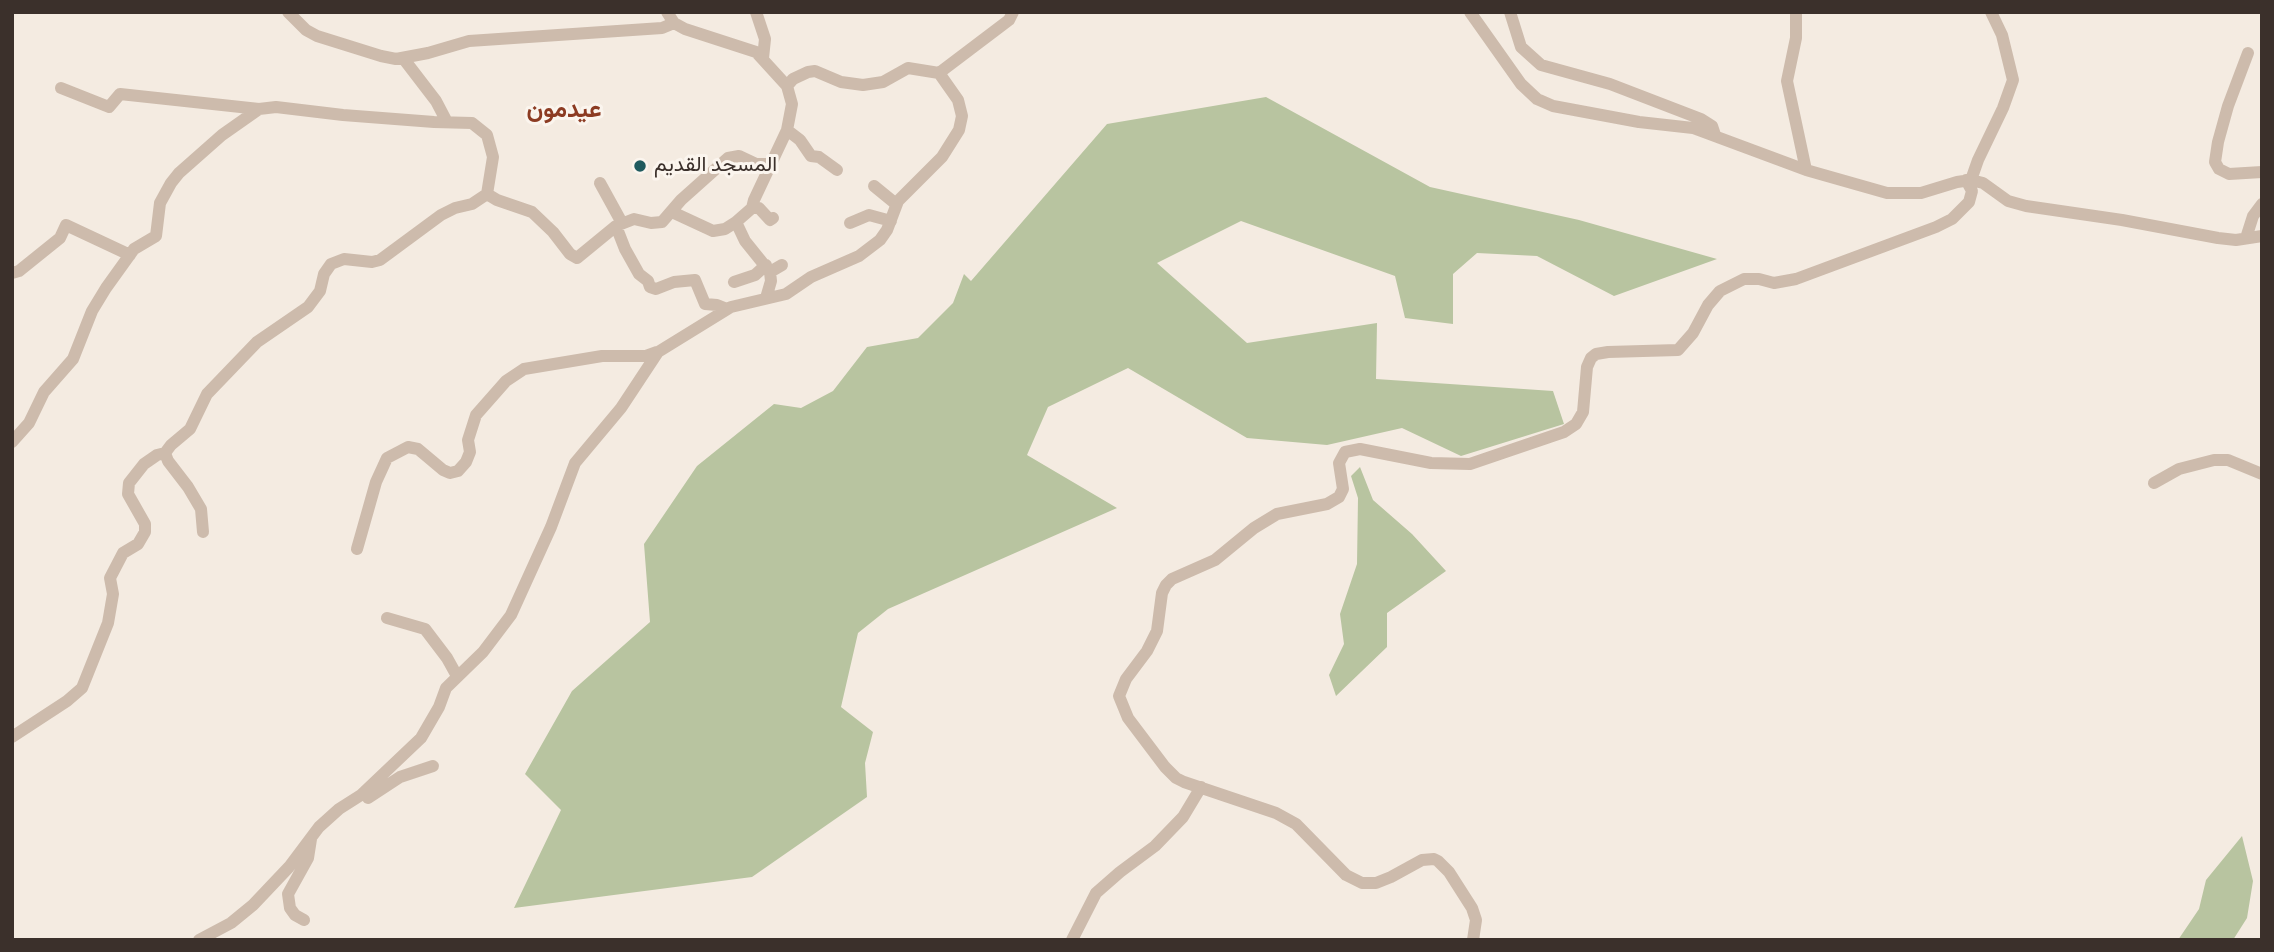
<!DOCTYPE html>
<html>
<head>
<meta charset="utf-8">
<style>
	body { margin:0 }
	#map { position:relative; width:2274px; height:952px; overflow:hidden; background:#f4ebe1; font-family:"Titillium Web",sans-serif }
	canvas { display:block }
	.frame { position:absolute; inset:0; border:14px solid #3b302b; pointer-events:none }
</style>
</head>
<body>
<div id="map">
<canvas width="2274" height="952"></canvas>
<div class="frame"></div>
</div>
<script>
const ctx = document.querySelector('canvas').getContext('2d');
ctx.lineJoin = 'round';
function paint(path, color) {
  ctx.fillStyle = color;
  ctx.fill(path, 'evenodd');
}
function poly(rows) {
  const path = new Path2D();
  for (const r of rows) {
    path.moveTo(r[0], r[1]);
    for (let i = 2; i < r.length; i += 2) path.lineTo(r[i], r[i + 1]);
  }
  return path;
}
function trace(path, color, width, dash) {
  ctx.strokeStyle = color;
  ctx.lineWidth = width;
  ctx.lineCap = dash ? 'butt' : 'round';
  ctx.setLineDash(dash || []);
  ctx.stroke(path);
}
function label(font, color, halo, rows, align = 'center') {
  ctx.font = font + ' "Titillium Web",Vazirmatn,sans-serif';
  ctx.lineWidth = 6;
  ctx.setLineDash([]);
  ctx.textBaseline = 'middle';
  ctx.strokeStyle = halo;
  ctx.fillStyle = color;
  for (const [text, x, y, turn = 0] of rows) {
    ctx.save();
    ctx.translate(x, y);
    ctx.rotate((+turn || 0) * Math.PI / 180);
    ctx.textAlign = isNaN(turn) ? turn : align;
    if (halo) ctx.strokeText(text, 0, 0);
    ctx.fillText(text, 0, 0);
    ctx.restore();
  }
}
const green = poly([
	[1266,97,1430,187,1579,220,1717,259,1614,296,1537,256,1477,253,1453,274,1453,324,1405,318,1395,276,1241,221,1157,263,1247,343,1377,323,1376,379,1553,391,1564,424,1461,456,1402,428,1327,445,1247,438,1128,368,1048,407,1027,455,1117,508,888,609,858,633,841,707,873,732,865,763,867,797,752,877,514,908,561,810,525,774,572,691,650,622,644,544,697,466,774,404,801,408,833,391,867,347,918,338,953,303,964,274,971,281,1107,124],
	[1360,467,1373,500,1412,534,1446,571,1387,613,1387,647,1336,696,1329,675,1344,644,1340,614,1357,564,1358,498,1351,476],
	[2242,836,2253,881,2247,918,2233,940,2178,940,2199,909,2206,880]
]);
const minor = poly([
	[288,12,306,30,317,36,381,56,396,59,428,53,469,41,662,28,674,23],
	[667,12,674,23,685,29,756,52,787,86,793,79,808,72,815,71,841,82,863,85,883,82,908,68,939,73,1009,20,1013,12],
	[756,12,765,39,763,58],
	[1470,12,1521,84,1537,99,1553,106,1639,122,1693,128,1806,170,1887,193,1921,193,1957,182,1971,180,1983,183,2008,201,2026,206,2122,220,2218,238,2236,240,2262,236],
	[1510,12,1521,47,1541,65,1610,84,1701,119,1712,126,1715,135],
	[1796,12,1796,38,1787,81,1806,170],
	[2248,53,2228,106,2218,142,2215,162,2219,169,2229,174,2262,172],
	[403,58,436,101,447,122],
	[61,88,109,107,120,94,259,109],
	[787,130,800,140,811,156,819,157,837,170],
	[1971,180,1978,160,2003,108,2013,80,2002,35,1991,12],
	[600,183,622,223],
	[874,186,896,204],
	[752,208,759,208,770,220,773,218],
	[672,212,713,231,725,229,736,222],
	[850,223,869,215,891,221],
	[616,226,625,249,639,274,648,281,650,287,656,289,674,282,695,280,705,304,717,305,727,309],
	[2246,238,2253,216,2262,204],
	[770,272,782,265],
	[12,273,19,271,60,238,66,225,130,255],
	[734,282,755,275,766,265],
	[766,298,771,281,770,272,745,241,736,222,752,208,754,200,787,130,792,104,787,86],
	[12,442,29,423,44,392,73,359,92,311,106,288,134,249,156,236,160,203,171,183,179,173,222,135,259,109,276,107,343,115,434,122,472,123,487,135,493,157,487,194,497,200,532,212,553,232,570,254,577,258,616,226,634,219,651,223,662,222,681,200,728,158,739,156,756,164,770,164],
	[2154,483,2179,469,2214,460,2228,460,2262,474],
	[203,532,201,509,188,487,168,461,165,453,171,445,190,429,207,394,257,342,308,307,320,291,324,274,331,264,344,259,372,262,380,260,441,215,455,208,472,204,487,194],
	[357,549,376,482,387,458,408,447,418,449,443,470,450,473,458,471,466,462,470,452,468,440,476,415,506,381,524,369,602,356,646,356,657,352],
	[387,618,425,629,447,658,457,676],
	[12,737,67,701,82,688,108,623,113,594,110,578,123,553,138,544,145,532,145,524,128,494,129,483,144,464,157,455,165,453],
	[368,798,400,777,433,766],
	[304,920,295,915,290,908,288,894,308,858,311,839],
	[199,940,231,923,253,905,289,867,319,827,339,809,361,795,421,738,439,707,446,688,483,652,511,615,551,527,575,463,621,408,658,352,731,307,786,294,811,277,859,256,880,240,887,230,898,201,942,157,959,130,962,116,958,100,939,73],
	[1072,940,1096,893,1120,872,1155,846,1183,817,1201,787],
	[1473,940,1476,920,1472,908,1449,872,1438,861,1434,859,1422,860,1391,877,1376,883,1362,883,1346,875,1296,824,1276,813,1184,782,1176,778,1165,767,1128,718,1119,696,1126,679,1147,651,1157,631,1162,593,1166,585,1172,579,1215,560,1254,528,1277,514,1327,504,1339,497,1343,489,1339,463,1345,452,1360,449,1431,463,1470,464,1564,432,1576,424,1583,412,1587,367,1591,358,1596,354,1608,352,1678,350,1693,333,1708,305,1720,291,1744,279,1759,279,1774,283,1796,279,1936,227,1952,219,1969,202,1972,191,1966,180]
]);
const markers = [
	[640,166,7,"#1f5a5e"]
];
const poiNames = [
	["المسجد القديم",654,166]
];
const quarterNames = [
	["عيدمون",564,111]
];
paint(green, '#b8c4a0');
trace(minor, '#cdbbac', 12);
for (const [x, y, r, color] of markers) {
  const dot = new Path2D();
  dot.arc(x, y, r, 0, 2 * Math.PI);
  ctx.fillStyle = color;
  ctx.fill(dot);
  trace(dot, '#fbf5ee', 2.5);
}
label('21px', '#3b302b', '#fbf5ee', poiNames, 'left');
label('bold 24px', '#8c3b22', '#fbf5ee', quarterNames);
</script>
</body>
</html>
